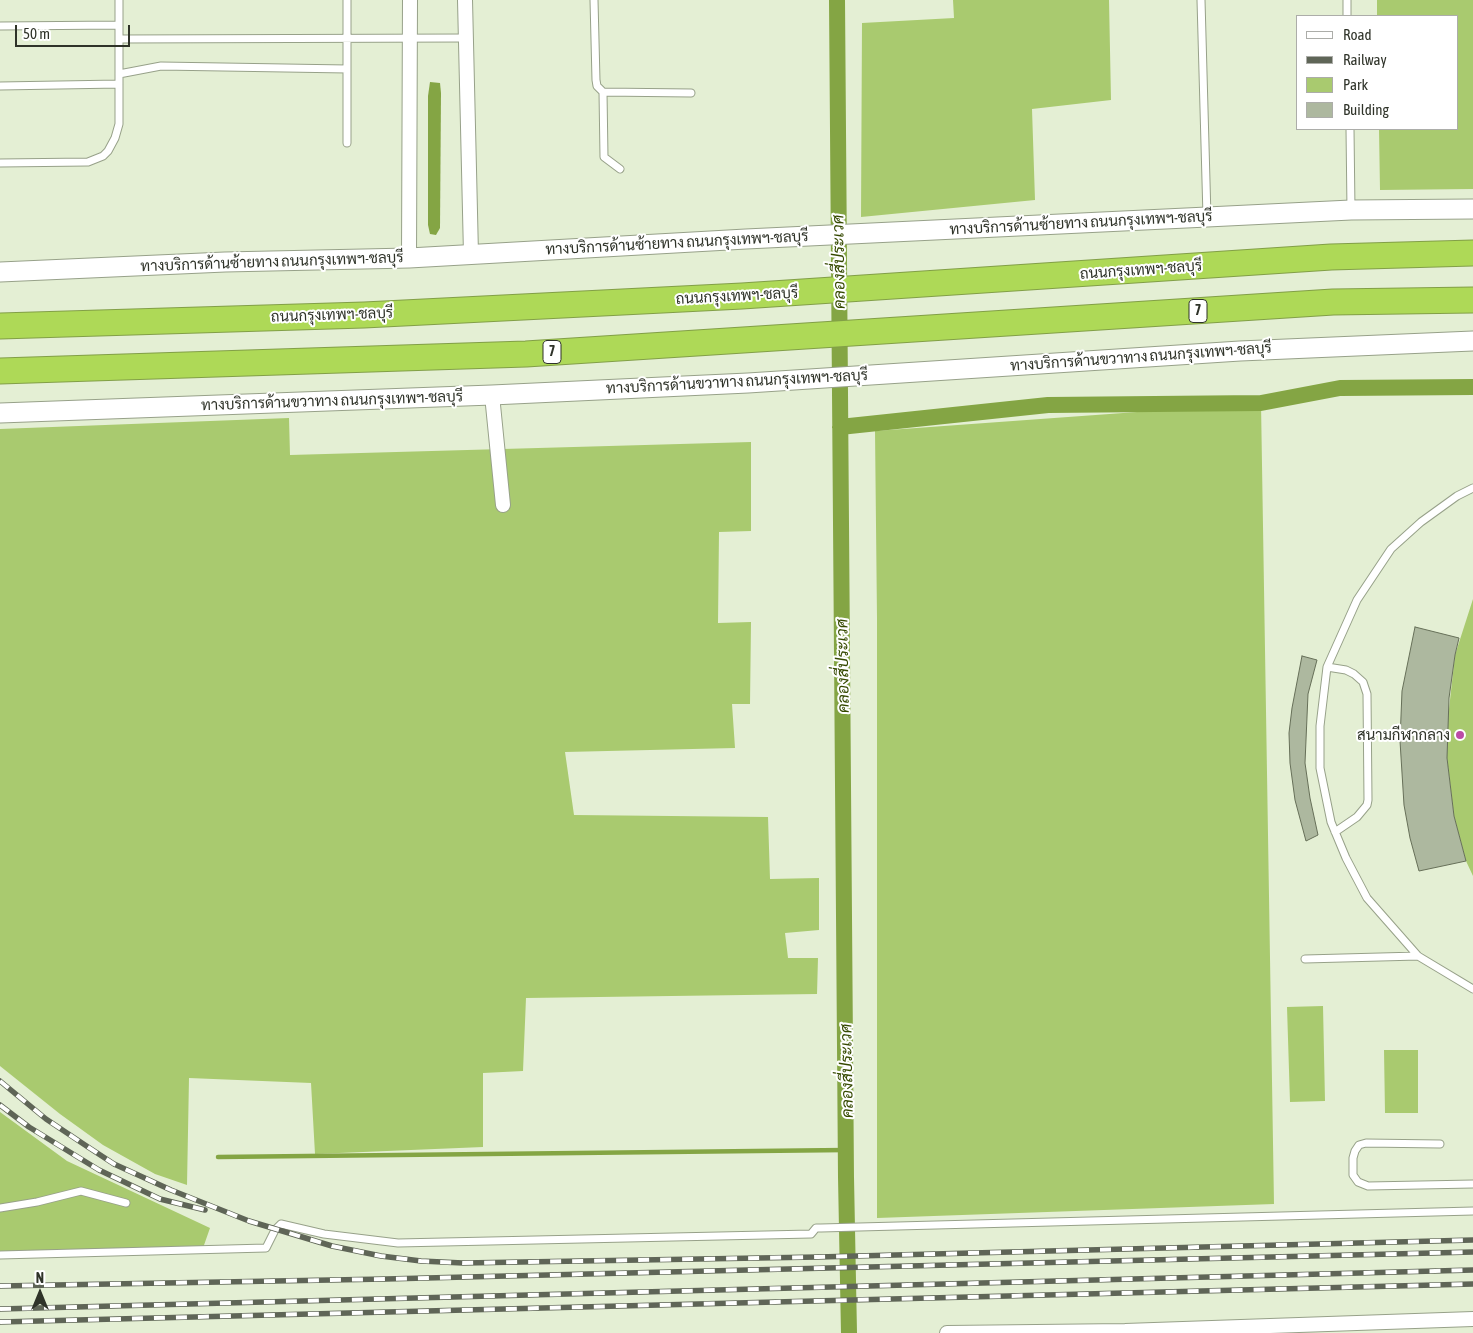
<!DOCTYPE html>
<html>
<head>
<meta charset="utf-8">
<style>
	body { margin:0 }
	#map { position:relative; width:1473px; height:1333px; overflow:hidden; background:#e4efd4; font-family:"Asap Condensed",sans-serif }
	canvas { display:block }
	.legend { position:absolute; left:1296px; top:15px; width:162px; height:115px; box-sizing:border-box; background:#fff; border:1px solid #acada9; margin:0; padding:6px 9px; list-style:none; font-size:15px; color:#2f3329 }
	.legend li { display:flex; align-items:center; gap:10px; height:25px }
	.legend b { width:25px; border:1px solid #acada9 }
	.north { position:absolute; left:15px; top:1268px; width:50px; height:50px; -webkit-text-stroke:4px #fff; paint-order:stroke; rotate:0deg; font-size:14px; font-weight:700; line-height:20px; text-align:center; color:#2f3329 }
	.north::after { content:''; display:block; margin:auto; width:18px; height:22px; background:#2f3329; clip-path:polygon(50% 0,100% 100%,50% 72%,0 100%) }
	.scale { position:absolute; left:15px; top:25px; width:115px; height:22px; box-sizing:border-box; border:2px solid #2f3329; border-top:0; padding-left:6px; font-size:15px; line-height:18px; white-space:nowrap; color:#2f3329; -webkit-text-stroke:4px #fff; paint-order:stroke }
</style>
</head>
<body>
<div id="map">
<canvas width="1473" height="1333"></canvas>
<ul class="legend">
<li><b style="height:6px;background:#fff"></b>Road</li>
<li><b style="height:6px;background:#5f6557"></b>Railway</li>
<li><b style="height:14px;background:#a9ca6f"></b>Park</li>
<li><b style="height:14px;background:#adb89f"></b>Building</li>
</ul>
<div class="north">N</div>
<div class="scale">50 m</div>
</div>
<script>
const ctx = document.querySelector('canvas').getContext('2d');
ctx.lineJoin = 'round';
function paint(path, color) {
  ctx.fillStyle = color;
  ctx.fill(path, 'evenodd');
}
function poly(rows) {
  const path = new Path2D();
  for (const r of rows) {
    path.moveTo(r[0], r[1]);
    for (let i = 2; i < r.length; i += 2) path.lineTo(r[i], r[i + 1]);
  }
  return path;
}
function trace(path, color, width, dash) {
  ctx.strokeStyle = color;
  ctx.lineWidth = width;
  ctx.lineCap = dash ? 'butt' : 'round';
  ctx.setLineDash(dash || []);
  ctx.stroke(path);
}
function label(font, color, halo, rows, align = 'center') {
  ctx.font = font + ' "Asap Condensed",Sarabun,sans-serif';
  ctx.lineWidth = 4;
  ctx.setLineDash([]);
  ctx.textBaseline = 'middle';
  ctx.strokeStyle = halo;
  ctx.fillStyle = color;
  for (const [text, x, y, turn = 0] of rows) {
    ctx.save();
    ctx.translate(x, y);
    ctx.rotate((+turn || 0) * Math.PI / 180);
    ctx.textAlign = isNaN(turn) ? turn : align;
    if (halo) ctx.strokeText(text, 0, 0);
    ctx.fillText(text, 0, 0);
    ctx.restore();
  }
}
const green = poly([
	[953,0,1109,0,1111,100,1032,109,1035,200,861,217,862,23,954,18],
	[1377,0,1473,0,1473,189,1380,190,1379,129,1457,129,1457,16,1377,16],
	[1261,403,1274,1204,877,1218,877,618,875,431],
	[289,418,290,455,751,442,751,531,719,532,718,623,751,622,750,704,732,704,735,748,565,752,574,815,768,817,770,879,819,878,819,930,785,933,788,958,818,958,817,994,526,998,523,1071,483,1073,483,1147,315,1154,311,1083,189,1078,187,1185,155,1174,103,1145,60,1114,0,1066,0,429],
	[1473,599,1473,876,1466,861,1454,816,1447,758,1447,727,1455,655],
	[1323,1006,1325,1101,1290,1102,1287,1007],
	[1384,1050,1418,1050,1418,1113,1385,1113],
	[0,1112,67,1161,210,1228,203,1248,0,1252]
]);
const water = poly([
	[430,82,440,83,441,93,440,228,436,235,430,234,428,225,428,96]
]);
const stream = poly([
	[218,1157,846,1150]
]);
const canal = poly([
	[837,0,846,1177,849,1333],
	[840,427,1048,405,1261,403,1340,388,1473,387]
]);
const building = poly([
	[1415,627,1459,638,1455,655,1449,698,1447,758,1454,816,1466,861,1419,871,1410,838,1404,805,1400,741,1402,691,1415,627],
	[1302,656,1317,660,1308,694,1305,763,1310,798,1318,835,1306,841,1295,800,1290,763,1289,733,1292,708,1302,656]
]);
const lane = poly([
	[594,0,596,80,597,86,603,92,691,93],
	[1201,0,1207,217],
	[1347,0,1347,16],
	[0,26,119,25],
	[119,39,466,38],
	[119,74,161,66,347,69],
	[0,86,119,84],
	[603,92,604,157,620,169],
	[1350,129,1351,210],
	[347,143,347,0],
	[0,163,88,162,103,156,108,151,115,138,119,124,119,0],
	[1473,488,1457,496,1421,522,1391,549,1357,600,1327,667,1320,726,1320,768,1331,822,1346,858,1367,898,1418,956,1473,989],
	[1327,667,1346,670,1354,674,1363,682,1367,694,1368,800,1367,805,1357,817,1335,832],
	[1305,959,1418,956],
	[1440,1144,1366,1143,1359,1145,1355,1151,1353,1158,1353,1175,1358,1182,1368,1186,1473,1184],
	[0,1208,37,1202,81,1191,126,1203],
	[0,1255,266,1248,275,1230,281,1224,324,1234,398,1243,811,1234,816,1228,821,1228,1473,1211]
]);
const street = poly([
	[465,0,471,254],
	[409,258,410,0],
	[492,395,503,505],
	[947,1333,1125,1331,1473,1319]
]);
const secondary = poly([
	[0,272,225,262,409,258,746,239,1207,217,1351,210,1473,209],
	[0,413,492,395,748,383,1240,351,1473,341]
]);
const highway = poly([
	[0,326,364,315,523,307,742,296,1331,257,1473,253],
	[0,371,526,354,1333,302,1473,300]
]);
const rail = poly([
	[0,1081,46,1119,88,1147,114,1164,171,1190,249,1221,332,1246,381,1256,421,1261,463,1263,818,1257,1473,1240],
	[0,1105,29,1127,99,1170,160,1199,205,1210],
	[0,1286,386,1279,1473,1252],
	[0,1309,1473,1270],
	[0,1322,1473,1284]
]);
const markers = [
	[1460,735,5,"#bb4ba7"]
];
const shields = [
	[1198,311,18],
	[552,352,18]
];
const shieldNames = [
	["7",1198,311],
	["7",552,352]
];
const streetNames = [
	["ทางบริการด้านซ้ายทาง ถนนกรุงเทพฯ-ชลบุรี",1081,223,-3],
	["ทางบริการด้านซ้ายทาง ถนนกรุงเทพฯ-ชลบุรี",677,243,-3],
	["ทางบริการด้านซ้ายทาง ถนนกรุงเทพฯ-ชลบุรี",272,262,-2],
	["ถนนกรุงเทพฯ-ชลบุรี",1141,270,-4],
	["ถนนกรุงเทพฯ-ชลบุรี",737,296,-3],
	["ถนนกรุงเทพฯ-ชลบุรี",332,315,-2],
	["ทางบริการด้านขวาทาง ถนนกรุงเทพฯ-ชลบุรี",1141,357,-4],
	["ทางบริการด้านขวาทาง ถนนกรุงเทพฯ-ชลบุรี",737,382,-3],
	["ทางบริการด้านขวาทาง ถนนกรุงเทพฯ-ชลบุรี",332,401,-2]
];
const poiNames = [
	["สนามกีฬากลาง",1450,735]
];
const waterNames = [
	["คลองสี่ประเวศ",839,262,-91],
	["คลองสี่ประเวศ",843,666,-91],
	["คลองสี่ประเวศ",847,1071,-91]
];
paint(green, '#a9ca6f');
paint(water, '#84a544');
trace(stream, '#84a544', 4.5);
trace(canal, '#84a544', 16);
paint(building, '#adb89f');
trace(building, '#666f58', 1);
trace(lane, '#97a189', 9);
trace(street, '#97a189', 16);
trace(secondary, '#97a189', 21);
trace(highway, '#829f47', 27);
trace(lane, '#fff', 7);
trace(street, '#fff', 14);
trace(secondary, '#fff', 19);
trace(highway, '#aed957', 25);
trace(rail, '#5f6557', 5.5);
trace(rail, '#fff', 4, [11]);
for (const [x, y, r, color] of markers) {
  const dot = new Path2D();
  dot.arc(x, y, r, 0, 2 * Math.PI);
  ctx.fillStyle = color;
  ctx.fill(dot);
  trace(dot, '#fff', 2);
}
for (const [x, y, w] of shields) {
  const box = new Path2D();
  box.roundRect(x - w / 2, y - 11.5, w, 23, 4);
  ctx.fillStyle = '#fff';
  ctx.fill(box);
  trace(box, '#2f3329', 1);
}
label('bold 14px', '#2f3329', null, shieldNames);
label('15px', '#2f3329', '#fff', streetNames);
label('15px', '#2f3329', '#fff', poiNames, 'right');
label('italic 16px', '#354900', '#fff', waterNames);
</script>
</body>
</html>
